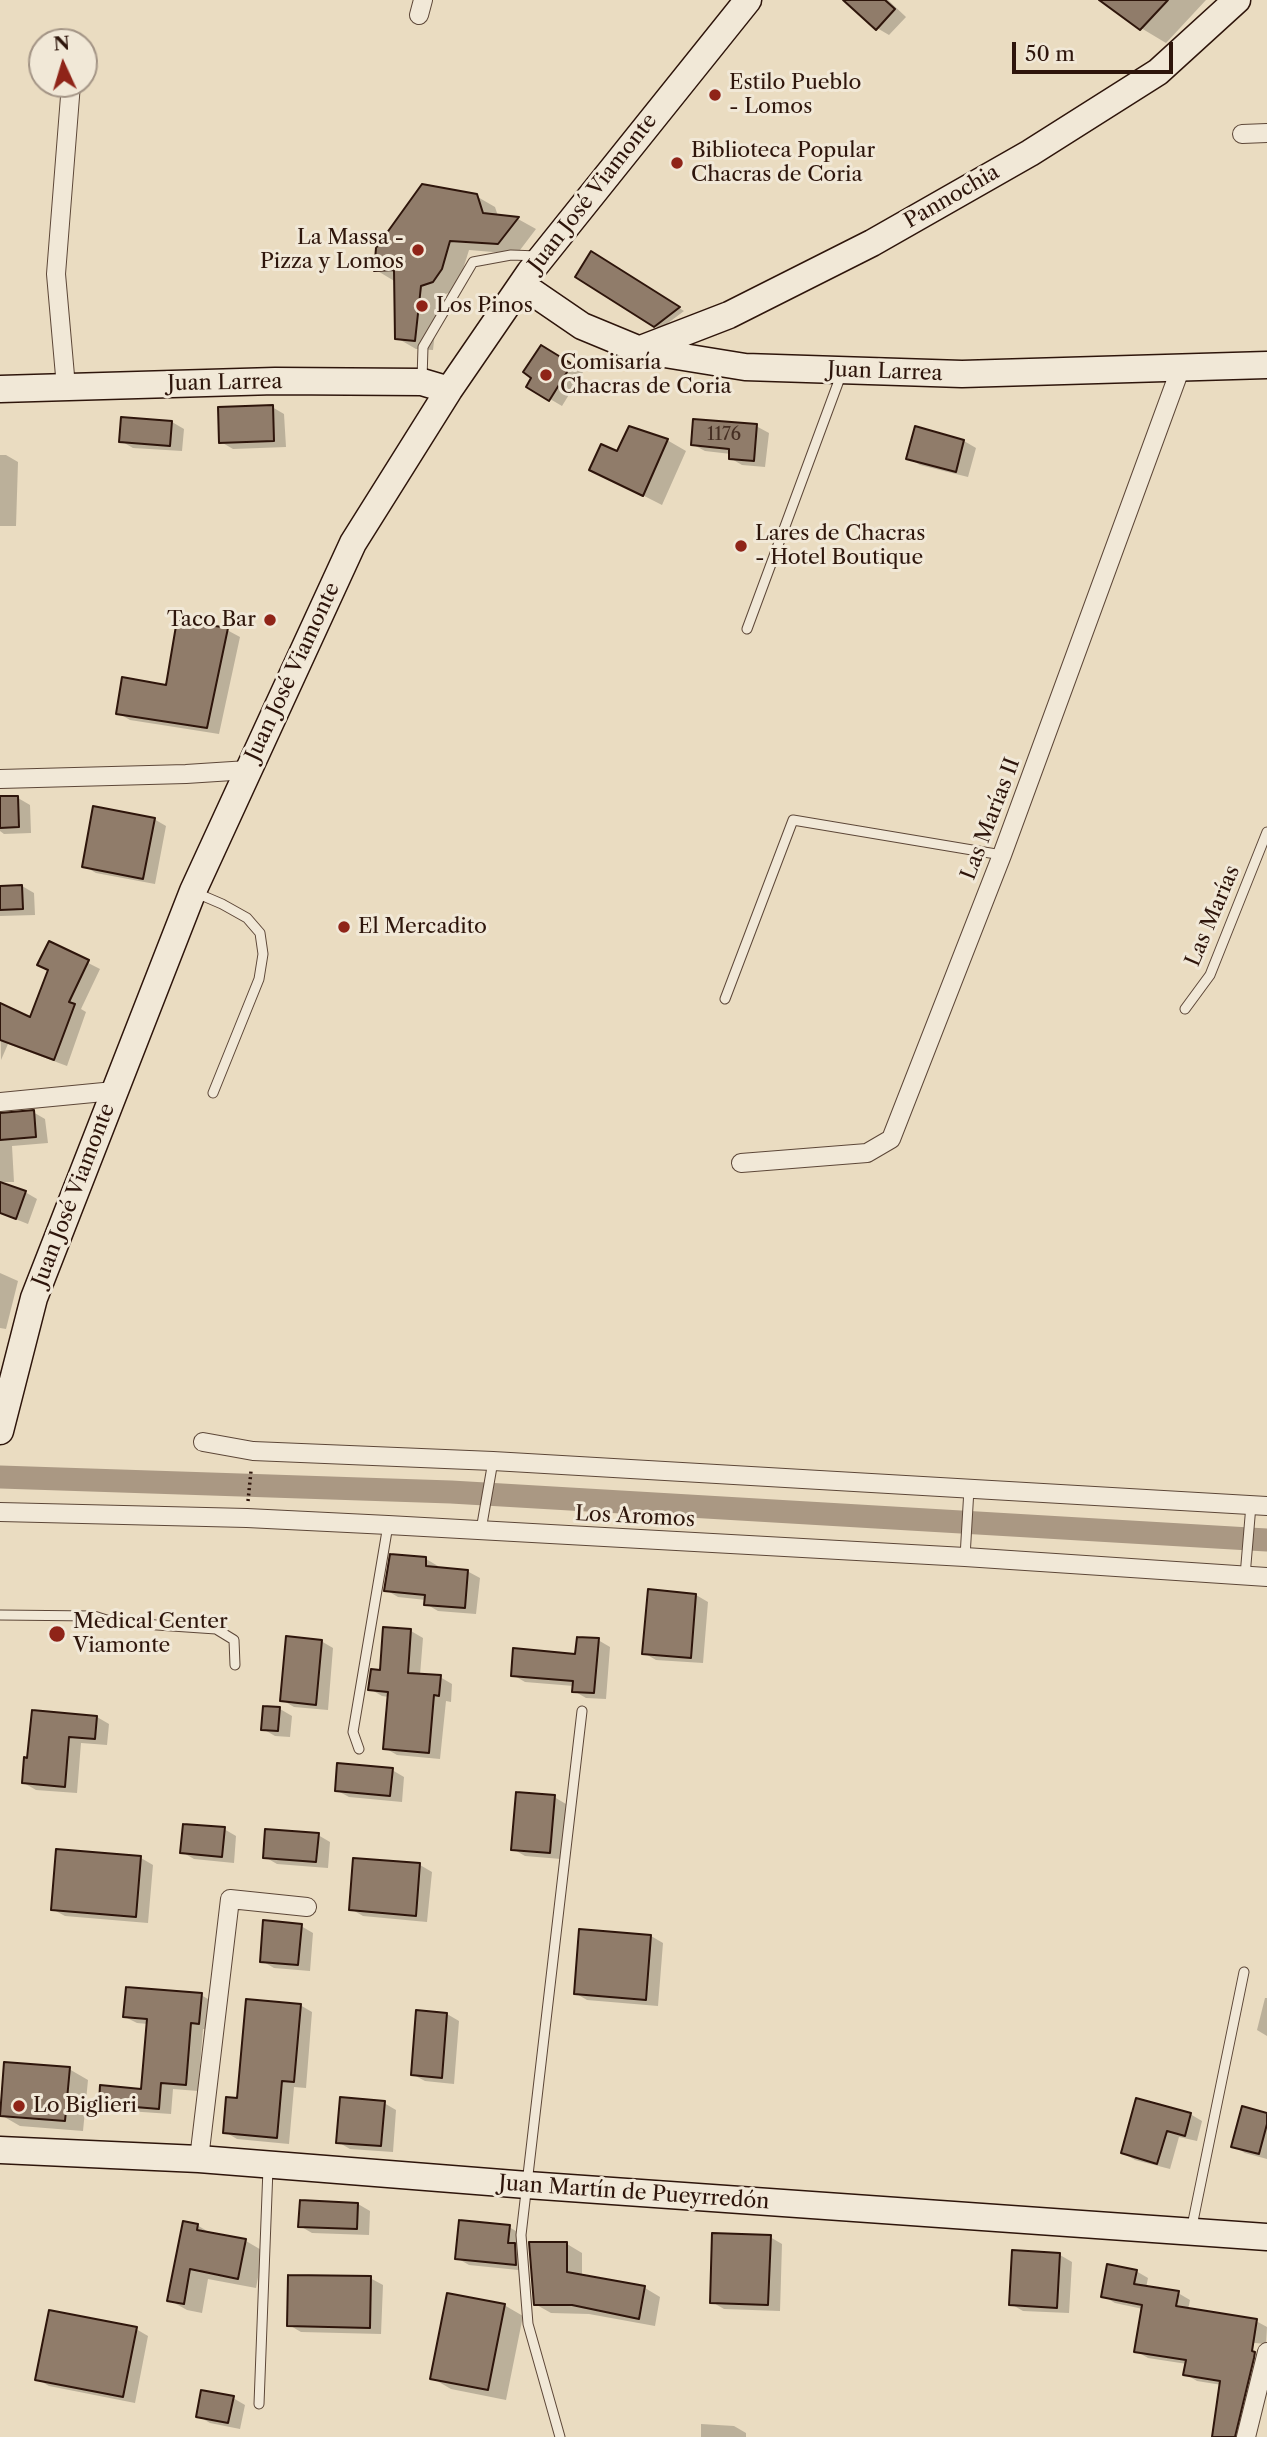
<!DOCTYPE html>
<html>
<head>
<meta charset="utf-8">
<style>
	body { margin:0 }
	#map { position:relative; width:1267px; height:2437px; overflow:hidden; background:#eadcc1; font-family:"Libre Caslon Text",serif }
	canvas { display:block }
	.north { position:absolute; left:28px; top:28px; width:70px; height:70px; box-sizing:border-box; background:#f1e8d7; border:2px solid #a39485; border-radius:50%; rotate:356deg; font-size:19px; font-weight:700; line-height:28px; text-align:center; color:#2e150b }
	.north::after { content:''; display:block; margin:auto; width:24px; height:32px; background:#8f2418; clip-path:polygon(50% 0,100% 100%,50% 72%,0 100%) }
	.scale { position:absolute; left:1012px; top:42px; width:161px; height:32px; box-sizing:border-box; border:4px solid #2e150b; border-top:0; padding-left:9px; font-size:21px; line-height:24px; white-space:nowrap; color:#2e150b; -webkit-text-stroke:5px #f1e8d7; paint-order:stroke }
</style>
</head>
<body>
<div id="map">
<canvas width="1267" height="2437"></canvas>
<div class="north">N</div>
<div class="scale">50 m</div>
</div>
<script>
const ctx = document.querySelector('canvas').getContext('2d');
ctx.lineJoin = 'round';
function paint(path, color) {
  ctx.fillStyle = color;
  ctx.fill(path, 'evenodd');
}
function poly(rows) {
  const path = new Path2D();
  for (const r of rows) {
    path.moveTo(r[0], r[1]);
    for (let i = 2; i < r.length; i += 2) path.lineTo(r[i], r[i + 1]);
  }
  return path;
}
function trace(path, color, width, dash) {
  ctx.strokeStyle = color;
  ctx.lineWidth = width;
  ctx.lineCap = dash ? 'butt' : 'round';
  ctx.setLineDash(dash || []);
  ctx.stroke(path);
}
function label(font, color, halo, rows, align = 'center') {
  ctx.font = font + ' "Libre Caslon Text",serif';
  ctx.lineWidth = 6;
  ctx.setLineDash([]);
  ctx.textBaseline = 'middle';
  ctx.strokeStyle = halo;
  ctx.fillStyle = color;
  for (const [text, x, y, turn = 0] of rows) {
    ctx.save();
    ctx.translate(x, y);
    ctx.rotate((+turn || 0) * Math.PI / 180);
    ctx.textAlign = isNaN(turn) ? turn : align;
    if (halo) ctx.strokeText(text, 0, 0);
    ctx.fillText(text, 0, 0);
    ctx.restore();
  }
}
const shadow = poly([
	[846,0,888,0,906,17,889,35,877,28],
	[1102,0,1206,0,1166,43,1141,28],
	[476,196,495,207,498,216,518,219,536,229,517,254,469,250,460,279,452,292,439,296,433,350,416,349,397,338,396,282,376,270],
	[592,254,684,311,660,329,577,276],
	[542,347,583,372,562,406,528,386,533,377],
	[272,407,284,414,286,447,233,449,221,442],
	[172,422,184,429,182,451,133,448,121,441],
	[756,426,769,433,765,467,742,465,730,458,731,454,705,451,692,444],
	[667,440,686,451,662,505,591,469],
	[964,441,976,448,968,477,920,465,908,458],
	[0,455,6,455,18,462,16,526,0,526],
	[227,630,240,637,219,734,130,720,118,713,168,687],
	[0,798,18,798,30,805,31,833,4,834,0,831],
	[154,819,166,826,155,884,96,873,84,866],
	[22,886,34,893,35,915,0,916,0,887],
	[49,943,100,969,81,1009,86,1012,67,1066,8,1044,1,1060,0,1005,31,1019,50,970],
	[33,1112,45,1119,48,1143,12,1146,14,1182,0,1182,0,1115],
	[25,1192,37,1199,28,1224,0,1213,0,1196],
	[0,1273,18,1281,6,1329,0,1328],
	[426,1559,438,1566,438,1569,467,1571,480,1578,476,1614,438,1611,426,1604,426,1600,398,1597,386,1590],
	[649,1591,696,1595,708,1602,703,1663,656,1660,644,1653],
	[411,1631,423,1638,420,1675,440,1677,452,1684,451,1702,446,1701,440,1759,397,1755,385,1748,389,1697,382,1696,370,1689],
	[598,1640,610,1647,606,1699,586,1698,574,1691,574,1686,525,1682,513,1675,577,1656],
	[321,1641,333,1648,328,1710,294,1707,282,1700],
	[280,1709,292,1716,290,1737,275,1736,263,1729],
	[97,1717,109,1724,107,1745,81,1743,77,1793,36,1790,24,1783,25,1759],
	[392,1770,404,1777,402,1802,349,1797,336,1790],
	[554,1797,566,1804,561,1859,525,1856,513,1849],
	[224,1829,236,1836,234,1863,194,1859,182,1852],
	[318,1835,330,1842,328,1868,277,1864,265,1857],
	[141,1858,153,1865,148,1923,65,1916,52,1909],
	[420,1865,432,1872,427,1922,363,1916,351,1909],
	[301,1926,313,1933,310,1971,274,1968,262,1961],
	[651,1936,663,1943,658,2006,587,2000,575,1993],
	[201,1995,213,2002,211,2030,203,2029,198,2091,173,2089,171,2114,113,2110,101,2103,143,2091,148,2024,137,2023,125,2017],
	[1265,1998,1267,1998,1267,2036,1257,2030],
	[300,2005,312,2012,306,2088,294,2087,289,2144,237,2139,225,2132,239,2100],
	[447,2014,459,2021,454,2084,425,2081,412,2074],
	[69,2069,88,2080,83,2131,20,2126,1,2115],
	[384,2103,396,2110,393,2152,350,2149,338,2142],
	[1190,2114,1202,2121,1197,2141,1179,2137,1170,2169,1135,2160,1123,2153],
	[1267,2115,1267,2159,1245,2153,1233,2146],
	[358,2204,370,2211,369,2235,312,2233,300,2226],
	[197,2225,212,2234,246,2241,263,2251,256,2288,208,2279,202,2313,187,2310,169,2300],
	[509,2227,521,2234,528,2271,469,2265,457,2258],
	[770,2237,782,2244,780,2311,724,2309,712,2302],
	[567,2244,582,2253,582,2276,645,2288,660,2297,655,2326,589,2314,551,2313,535,2304],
	[1060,2255,1072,2262,1069,2313,1023,2311,1011,2304],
	[1136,2271,1148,2278,1146,2288,1178,2293,1190,2300,1188,2310,1256,2321,1267,2327,1266,2344,1234,2341,1253,2358,1265,2365,1248,2437,1214,2437,1222,2385,1197,2381,1185,2374,1187,2364,1148,2358,1136,2351,1143,2309,1115,2303,1103,2296],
	[370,2278,383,2285,381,2334,301,2332,289,2325],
	[504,2305,523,2316,506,2400,451,2389,432,2378],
	[136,2329,148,2336,135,2403,49,2386,37,2379],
	[233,2398,245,2405,240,2429,210,2423,198,2416],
	[701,2424,734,2426,746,2433,746,2437,701,2437]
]);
const canal = poly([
	[0,1477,451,1492,1267,1540]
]);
const building = poly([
	[843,0,885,0,895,9,876,30,843,0],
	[1099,0,1168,0,1140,30,1099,0],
	[422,184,477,194,483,213,519,217,498,244,450,241,442,269,433,282,421,286,415,341,395,339,394,270,374,271,376,248,422,184],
	[591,251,680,307,654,327,575,277,591,251],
	[541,345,572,364,549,401,526,387,531,378,523,372,541,345],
	[273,405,274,441,219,443,218,407,273,405],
	[121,417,172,421,170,446,119,442,121,417],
	[693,419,757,424,754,461,729,459,729,449,691,445,693,419],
	[629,426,668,439,643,496,589,470,601,444,617,451,629,426],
	[915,426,964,440,956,472,906,459,915,426],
	[177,620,228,628,207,728,116,714,122,677,166,685,177,620],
	[0,796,18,796,19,827,0,828,0,796],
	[93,806,155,818,143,879,82,867,93,806],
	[22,885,23,909,0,910,0,886,22,885],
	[49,941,89,960,69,1002,75,1004,54,1060,0,1040,0,1003,30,1017,48,970,37,965,49,941],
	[34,1110,36,1137,0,1140,0,1113,34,1110],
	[0,1182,26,1191,16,1219,0,1213,0,1182],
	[390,1554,426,1557,426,1566,468,1570,465,1608,424,1605,425,1595,384,1591,390,1554],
	[648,1589,696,1594,691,1658,642,1654,648,1589],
	[383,1627,411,1629,408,1673,441,1675,439,1696,434,1695,429,1753,383,1749,388,1692,368,1690,371,1669,380,1670,383,1627],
	[286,1636,322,1640,316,1705,280,1701,286,1636],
	[577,1637,599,1638,594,1693,572,1692,573,1681,511,1676,513,1648,575,1654,577,1637],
	[263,1706,280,1707,278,1731,261,1730,263,1706],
	[32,1710,97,1716,95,1739,69,1737,65,1787,22,1783,24,1757,27,1758,32,1710],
	[337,1763,393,1768,390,1796,335,1791,337,1763],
	[516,1792,555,1795,550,1853,511,1850,516,1792],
	[183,1824,225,1827,222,1857,180,1853,183,1824],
	[265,1829,319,1833,316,1862,263,1858,265,1829],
	[56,1849,141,1856,136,1917,51,1910,56,1849],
	[353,1858,420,1863,416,1916,349,1910,353,1858],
	[263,1920,302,1924,298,1965,260,1962,263,1920],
	[579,1929,651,1935,646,2000,574,1994,579,1929],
	[126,1987,202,1993,199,2024,191,2023,186,2085,161,2083,159,2109,99,2104,100,2085,141,2089,147,2019,123,2017,126,1987],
	[246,1999,301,2004,294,2082,282,2081,277,2138,223,2133,226,2097,237,2098,246,1999],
	[416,2010,447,2013,442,2078,411,2075,416,2010],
	[4,2062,70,2067,65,2121,0,2116,4,2062],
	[340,2097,385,2101,381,2146,336,2143,340,2097],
	[1136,2098,1191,2113,1185,2136,1167,2131,1157,2164,1121,2153,1136,2098],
	[1242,2106,1267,2113,1267,2124,1259,2154,1231,2147,1242,2106],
	[300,2200,358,2203,357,2229,298,2227,300,2200],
	[459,2220,510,2225,508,2243,515,2243,516,2265,455,2259,459,2220],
	[183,2221,198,2224,197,2230,246,2239,238,2279,190,2269,184,2304,167,2301,183,2221],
	[712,2233,771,2235,768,2305,710,2303,712,2233],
	[529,2242,567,2242,567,2272,645,2286,639,2319,572,2305,534,2305,529,2242],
	[1012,2250,1060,2253,1057,2308,1009,2305,1012,2250],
	[1107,2264,1137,2270,1134,2284,1179,2291,1176,2306,1257,2319,1252,2351,1255,2352,1254,2358,1235,2437,1212,2437,1220,2381,1183,2375,1186,2360,1134,2352,1142,2305,1101,2297,1107,2264],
	[288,2275,371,2276,370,2328,287,2326,288,2275],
	[447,2293,505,2304,488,2390,430,2379,447,2293],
	[49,2310,137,2327,123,2397,35,2380,49,2310],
	[201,2390,234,2396,228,2423,196,2417,201,2390]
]);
const path = poly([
	[248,1501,251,1471]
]);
const lane = poly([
	[422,379,423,347,473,262,511,255,538,256],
	[747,629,841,375],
	[194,892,222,904,247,918,260,933,263,954,259,979,213,1093],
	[725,999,793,820,1002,855],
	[1185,1009,1210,975,1267,832],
	[481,1530,493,1461],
	[965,1557,969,1489],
	[1245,1576,1251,1505],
	[0,1615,94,1616,113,1622,216,1629,234,1640,235,1665],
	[359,1749,353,1732,388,1525],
	[1191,2231,1244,1972],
	[259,2404,268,2168],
	[560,2437,528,2324,521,2235,582,1711]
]);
const street = poly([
	[419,15,423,0],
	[1242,134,1267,133],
	[66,387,56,274,71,84],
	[0,779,186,774,248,770],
	[0,1102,114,1091],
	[741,1163,867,1153,891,1139,1002,855,1181,367],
	[203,1442,253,1451,493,1461,1267,1506],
	[0,1512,247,1518,388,1525,965,1557,1267,1577],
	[199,2159,230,1899,307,1907],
	[1246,2437,1267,2352]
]);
const secondary = poly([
	[522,285,582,326,640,350,745,367,962,374,1267,365],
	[641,349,729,315,872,243,1030,153,1158,72,1237,0],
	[0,389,275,381,422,382,449,390],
	[0,1431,34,1298,193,891,353,543,449,390,530,272,748,0],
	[0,2150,199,2159,527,2185,1267,2237]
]);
const markers = [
	[715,95,7,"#8f2418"],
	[677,163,7,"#8f2418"],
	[418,250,7,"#8f2418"],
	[422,306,7,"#8f2418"],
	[546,375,7,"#8f2418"],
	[741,546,7,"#8f2418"],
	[270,620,7,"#8f2418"],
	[344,927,7,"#8f2418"],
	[57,1634,9,"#8f2418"],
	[19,2106,7,"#8f2418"]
];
const numberNames = [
	["1176",724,435]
];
const poiNames = [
	["Estilo Pueblo",729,83],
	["- Lomos",729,107],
	["Biblioteca Popular",691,151],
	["Chacras de Coria",691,175],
	["La Massa -",404,238,"right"],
	["Pizza y Lomos",404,262,"right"],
	["Los Pinos",436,306],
	["Comisaría",560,363],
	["Chacras de Coria",560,387],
	["Lares de Chacras",755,534],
	["- Hotel Boutique",755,558],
	["Taco Bar",256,620,"right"],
	["El Mercadito",358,927],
	["Medical Center",73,1622],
	["Viamonte",73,1646],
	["Lo Biglieri",33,2106]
];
const streetNames = [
	["Juan José Viamonte",593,193,-52],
	["Pannochia",952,197,-30],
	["Juan Larrea",885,372,2],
	["Juan Larrea",225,383,-1],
	["Juan José Viamonte",293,672,-65],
	["Las Marías II",991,819,-69],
	["Las Marías",1213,916,-67],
	["Juan José Viamonte",74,1195,-69],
	["Los Aromos",635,1517,3],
	["Juan Martín de Pueyrredón",634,2193,4]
];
paint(shadow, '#0003');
trace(canal, '#aa9883', 23);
paint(building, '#907c6a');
trace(building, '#2e150b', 2);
trace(lane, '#5d4738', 11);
trace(street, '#5d4738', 20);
trace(secondary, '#2e150b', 29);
trace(path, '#2e150b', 3.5, [2, 3.5]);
trace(lane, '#f1e8d7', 9);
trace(street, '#f1e8d7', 18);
trace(secondary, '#f1e8d7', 26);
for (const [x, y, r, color] of markers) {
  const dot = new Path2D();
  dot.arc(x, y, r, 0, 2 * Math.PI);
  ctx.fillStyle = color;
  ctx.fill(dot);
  trace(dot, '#f1e8d7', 2.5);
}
label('18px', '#462f23', null, numberNames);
label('21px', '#2e150b', '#f1e8d7', poiNames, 'left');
label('21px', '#2e150b', '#f1e8d7', streetNames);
</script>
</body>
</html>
